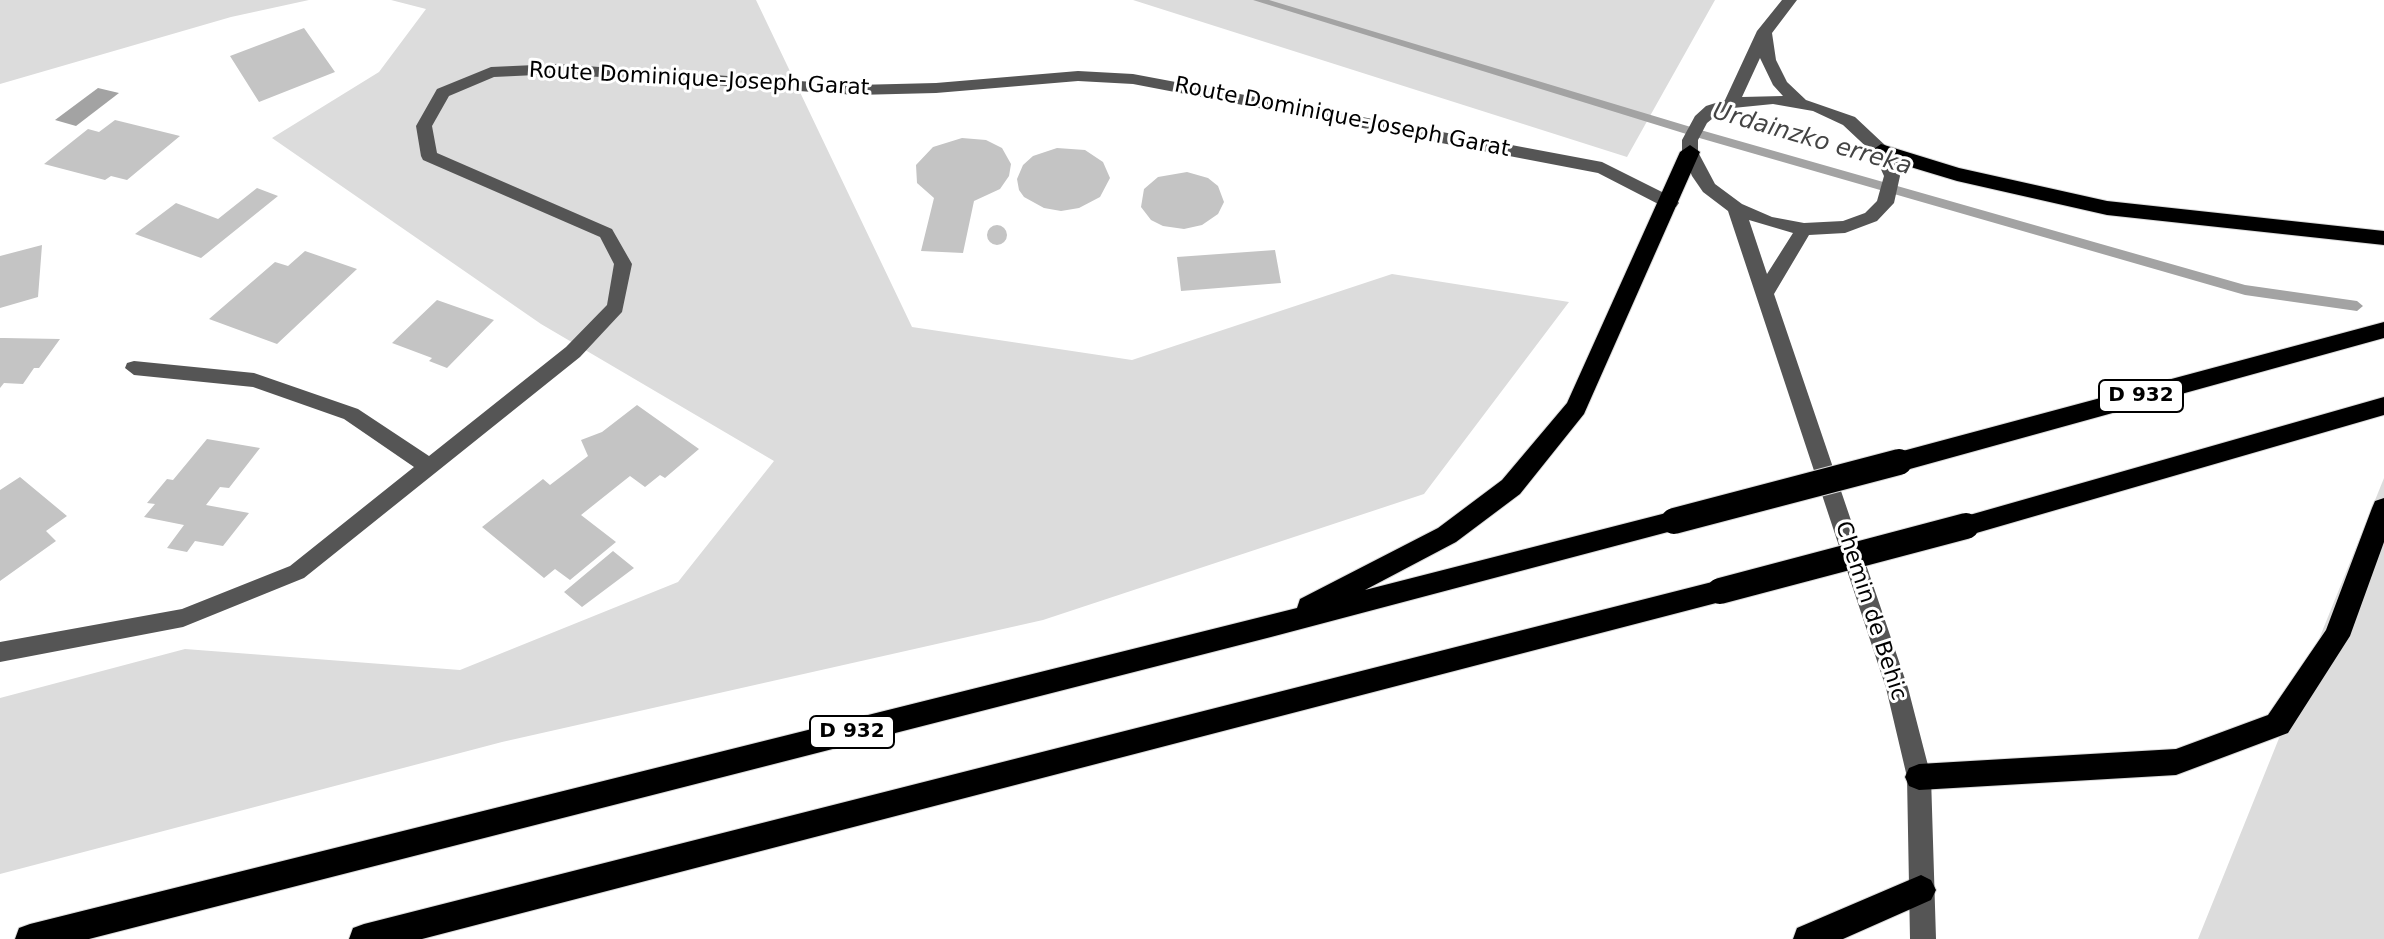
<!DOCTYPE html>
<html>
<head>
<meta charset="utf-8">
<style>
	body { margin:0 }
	canvas { display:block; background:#fff }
</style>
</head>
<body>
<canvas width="2384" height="939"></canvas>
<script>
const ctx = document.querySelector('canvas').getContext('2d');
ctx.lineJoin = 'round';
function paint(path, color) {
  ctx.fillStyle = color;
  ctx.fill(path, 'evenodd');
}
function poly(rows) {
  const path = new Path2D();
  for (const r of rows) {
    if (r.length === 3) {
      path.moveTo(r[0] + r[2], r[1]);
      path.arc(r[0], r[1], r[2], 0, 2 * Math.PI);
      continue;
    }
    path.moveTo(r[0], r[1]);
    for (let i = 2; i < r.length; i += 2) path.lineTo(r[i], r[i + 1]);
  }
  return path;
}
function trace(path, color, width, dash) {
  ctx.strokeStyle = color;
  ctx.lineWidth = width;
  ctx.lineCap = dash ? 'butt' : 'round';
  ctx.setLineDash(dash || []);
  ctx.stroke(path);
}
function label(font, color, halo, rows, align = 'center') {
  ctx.font = font + ' "DejaVu Sans",sans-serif';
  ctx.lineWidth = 6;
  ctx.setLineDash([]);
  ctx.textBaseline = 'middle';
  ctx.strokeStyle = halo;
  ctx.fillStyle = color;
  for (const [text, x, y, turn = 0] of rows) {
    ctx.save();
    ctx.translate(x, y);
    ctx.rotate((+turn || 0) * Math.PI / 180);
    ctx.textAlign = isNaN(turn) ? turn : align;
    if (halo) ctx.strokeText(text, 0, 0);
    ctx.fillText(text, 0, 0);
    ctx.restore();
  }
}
const green = poly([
	[0,0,309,0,231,17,0,84],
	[391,0,756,0,912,327,1132,360,1392,274,1569,302,1424,494,1043,620,502,742,0,874,0,698,185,649,460,670,678,582,774,461,541,324,272,138,379,72,426,9],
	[1133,0,1715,0,1627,157],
	[2384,478,2384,939,2198,939]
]);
const water = poly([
	[98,88,119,93,76,126,55,120]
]);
const stream = poly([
	[1253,0,1269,0,1704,131,2245,285,2357,301,2363,306,2357,311,2245,295,1696,137,1253,0]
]);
const building = poly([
	[304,28,335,72,259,102,230,56],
	[115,120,180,136,127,180,111,176,105,180,44,164,88,129,99,132],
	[962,138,986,140,1002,148,1011,164,1009,176,1000,189,974,201,963,253,921,251,934,198,917,183,916,165,933,147],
	[1057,148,1085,150,1103,162,1110,178,1100,197,1079,208,1061,211,1044,208,1024,197,1019,190,1017,179,1023,165,1033,156],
	[1187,172,1208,178,1218,186,1224,202,1218,214,1202,225,1184,229,1163,226,1151,220,1141,207,1144,189,1158,177],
	[257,188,278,196,201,258,135,234,176,203,218,219],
	[997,235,10],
	[42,245,38,297,0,308,0,256],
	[1275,250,1281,283,1181,291,1177,257],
	[305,251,357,269,277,344,209,319,275,262,288,266],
	[437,300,494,320,447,368,429,361,432,358,392,343],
	[0,338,4,338,60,339,39,368,34,368,23,384,4,383,0,388],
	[637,405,699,449,665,478,660,475,645,487,630,476,581,515,616,542,570,580,555,569,544,578,482,527,543,479,550,485,588,456,581,440,602,432],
	[207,439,260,448,229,488,220,487,206,505,249,513,223,546,195,541,187,552,167,548,184,525,144,517,155,504,147,503,167,479,173,480],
	[20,477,67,516,46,531,56,541,0,581,0,490],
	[613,551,634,568,582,607,564,592]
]);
const minor = poly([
	[1782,0,1797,0,1772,33,1776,60,1787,82,1806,100,1855,117,1887,147,1900,176,1894,203,1877,221,1845,233,1809,235,1774,294,1908,688,1931,777,1936,939,1910,939,1907,777,1886,688,1728,211,1703,192,1692,176,1682,152,1682,140,1695,116,1706,106,1725,100,1757,31,1782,0],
	[1760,58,1773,85,1783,96,1742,97,1760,58],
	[1773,104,1813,111,1843,125,1874,154,1884,176,1877,201,1865,213,1843,221,1804,223,1772,217,1742,204,1715,184,1698,152,1698,140,1707,123,1718,114,1733,108,1773,104],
	[1749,220,1793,233,1767,274,1749,220],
	[557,64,856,85,936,83,1078,71,1133,74,1602,162,1676,199,1679,203,1676,207,1664,207,1598,173,1133,84,1078,81,936,93,856,95,557,74,494,77,449,96,432,126,437,153,612,229,632,264,622,312,580,357,304,578,183,627,0,662,0,642,182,609,290,566,414,467,344,419,253,387,134,375,125,368,127,363,134,361,254,373,358,409,429,456,566,347,607,305,614,264,600,237,423,160,421,156,416,126,437,89,491,67,557,64]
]);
const highway = poly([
	[1881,144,1959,168,2107,201,2384,231,2384,245,2107,215,1957,181,1874,156,1871,151,1881,144],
	[1690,145,1700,152,1584,414,1520,494,1456,542,1365,590,1674,511,1683,514,1686,521,1683,528,1271,637,89,939,15,939,19,928,30,924,1297,608,1300,599,1438,528,1502,480,1567,403,1680,152,1690,145],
	[2384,322,2384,338,1899,472,1891,469,1887,462,1891,455,1899,452,2384,322],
	[2384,397,2384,415,1966,536,1957,533,1954,526,1957,519,1966,516,2384,397],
	[2384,498,2384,542,2350,636,2288,733,2176,775,1919,790,1909,786,1905,777,1909,768,1919,764,2176,749,2268,715,2326,630,2372,508,2375,501,2384,498],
	[1720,580,1729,583,1733,591,1729,599,1720,602,422,939,349,939,353,928,364,924,1720,580],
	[1921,875,1931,880,1936,890,1931,900,1843,939,1793,939,1797,928,1921,875]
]);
const highwayBridge = poly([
	[1674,521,1899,462],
	[1720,591,1966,526]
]);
const shields = [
	[2141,396,84],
	[852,732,84]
];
const shieldNames = [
	["D 932",2141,396],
	["D 932",852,732]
];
const streetNames = [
	["Route Dominique-Joseph Garat",699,80,3],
	["Route Dominique-Joseph Garat",1342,118,11],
	["Chemin de Behic",1870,611,72]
];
const waterNames = [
	["Urdainzko erreka",1812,140,16]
];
paint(green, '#dcdcdc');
paint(water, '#a3a3a3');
paint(stream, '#a3a3a3');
paint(building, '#c4c4c4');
trace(highway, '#dbdbdb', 2);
paint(minor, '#555');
paint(highway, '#000');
trace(highwayBridge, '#dbdbdb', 28, []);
trace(highwayBridge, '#000', 26);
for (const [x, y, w] of shields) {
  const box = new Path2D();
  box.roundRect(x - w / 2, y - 16, w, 32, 6);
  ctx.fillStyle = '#fff';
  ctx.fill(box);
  trace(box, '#000', 2);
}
label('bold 20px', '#000', null, shieldNames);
label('22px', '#000', '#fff', streetNames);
label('italic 24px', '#444', '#fff', waterNames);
</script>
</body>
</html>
